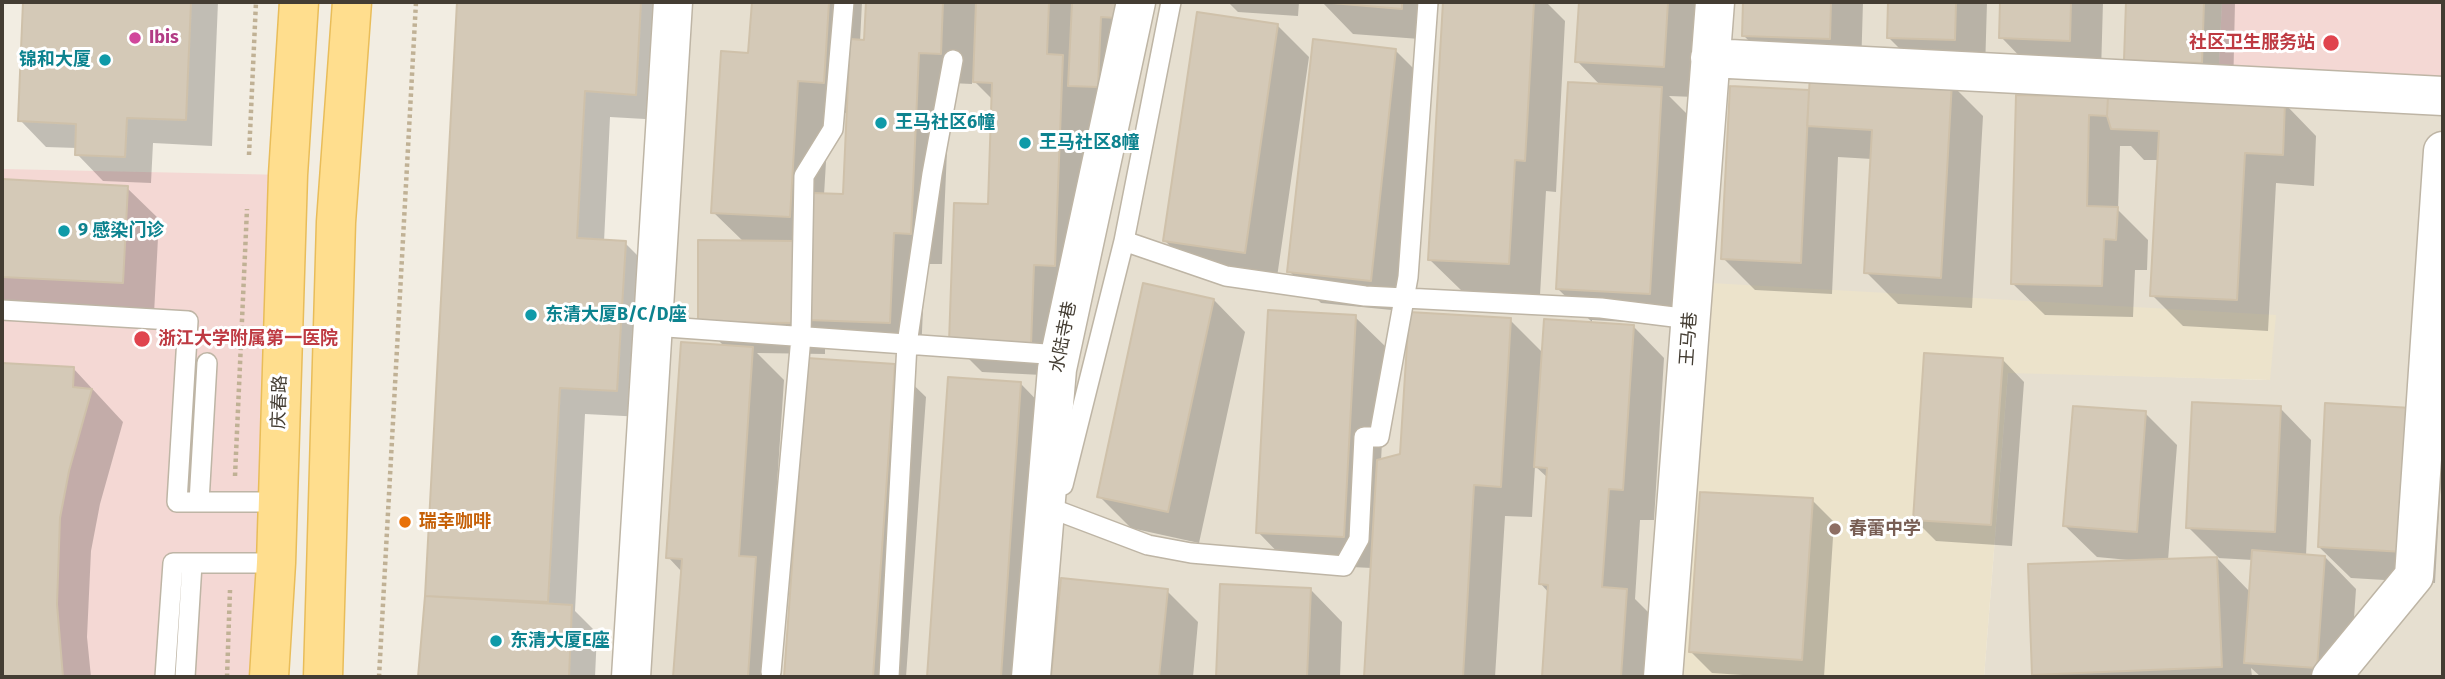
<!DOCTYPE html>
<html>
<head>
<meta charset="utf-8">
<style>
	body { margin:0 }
	#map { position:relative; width:2445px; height:679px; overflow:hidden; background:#f2ede2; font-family:"Fira Sans",sans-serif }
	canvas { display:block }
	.frame { position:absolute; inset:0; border:4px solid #443d33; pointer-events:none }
</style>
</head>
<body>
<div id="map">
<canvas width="2445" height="679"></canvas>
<div class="frame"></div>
</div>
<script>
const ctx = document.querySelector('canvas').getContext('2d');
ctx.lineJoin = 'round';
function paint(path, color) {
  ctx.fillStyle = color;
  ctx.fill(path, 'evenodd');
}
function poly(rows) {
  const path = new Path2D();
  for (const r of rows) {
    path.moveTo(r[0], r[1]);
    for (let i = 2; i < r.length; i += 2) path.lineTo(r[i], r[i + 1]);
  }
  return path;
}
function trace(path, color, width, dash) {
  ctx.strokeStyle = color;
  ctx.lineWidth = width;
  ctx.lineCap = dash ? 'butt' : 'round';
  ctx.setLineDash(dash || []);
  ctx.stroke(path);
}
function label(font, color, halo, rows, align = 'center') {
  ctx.font = font + ' "Fira Sans","Noto Sans SC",sans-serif';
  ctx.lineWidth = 6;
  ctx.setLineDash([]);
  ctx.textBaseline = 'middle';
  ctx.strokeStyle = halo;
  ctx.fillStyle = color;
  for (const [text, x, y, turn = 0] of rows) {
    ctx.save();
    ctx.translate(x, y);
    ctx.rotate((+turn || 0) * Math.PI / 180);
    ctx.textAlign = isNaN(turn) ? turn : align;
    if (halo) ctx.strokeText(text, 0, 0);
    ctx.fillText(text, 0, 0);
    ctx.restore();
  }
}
const residential = poly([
	[673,2,2222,2,2218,84,2443,96,2443,677,1984,677,2008,372,2269,380,1695,282,1663,677,631,677]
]);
const education = poly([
	[1693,282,2276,315,2270,380,2008,373,1984,677,1663,677]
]);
const medical = poly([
	[2222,2,2443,2,2443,96,2218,84],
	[2,169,288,175,269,677,2,677]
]);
const shadow = poly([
	[25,2,218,2,212,146,153,143,151,183,103,181,77,154,77,148,46,147,20,120],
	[458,2,668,2,662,120,610,117,604,242,625,243,651,269,643,417,585,414,575,611,597,633,595,677,420,677,427,596],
	[753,2,862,2,860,42,866,42,868,2,1149,2,1147,48,1132,48,1102,117,1093,107,1086,297,1062,376,982,372,951,341,989,206,993,100,972,79,972,84,950,83,942,264,925,264,921,354,841,350,825,334,825,354,757,353,784,380,771,574,787,590,781,677,675,677,682,572,668,557,725,347,700,322,744,242,713,212,750,55],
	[829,112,848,113,844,195,824,195],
	[1228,2,1299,2,1298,16,1238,12],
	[1322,2,1436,2,1433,40,1353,34],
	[1445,2,1546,2,1565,21,1556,192,1546,191,1540,295,1462,291,1430,260],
	[1580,2,1701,2,1695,97,1669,96,1693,120,1681,325,1592,320,1592,322,1558,289,1601,86,1577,61],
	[1745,2,1863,2,1861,70,1776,67,1744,36],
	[1890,2,1987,2,1985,71,1920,69,1889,38],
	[2002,2,2103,2,2101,72,2032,69,2001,37],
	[2128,2,2235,2,2233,94,2157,91,2126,60],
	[1277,25,1309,57,1276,284,1197,272,1165,241],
	[1395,50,1427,82,1402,311,1321,303,1289,271],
	[1951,84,1983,116,1972,308,1898,304,1866,272,1872,159,1838,157,1832,294,1755,290,1723,258,1732,88,1811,92],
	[2018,97,2285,104,2316,136,2314,186,2276,183,2268,331,2183,326,2152,295,2159,160,2144,160,2131,146,2120,146,2118,210,2148,240,2147,270,2135,270,2133,317,2045,315,2013,284],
	[2,181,127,188,159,219,154,314,2,306],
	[1214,300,1245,332,1199,543,1131,528,1099,496],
	[1355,317,1387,348,1381,461,1402,455,1510,320,1543,353,1633,326,1664,358,1654,520,1640,520,1635,599,1658,622,1654,677,1544,677,1549,593,1541,584,1548,478,1535,466,1532,517,1505,516,1495,677,1366,677,1372,568,1289,564,1258,532],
	[809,360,894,366,926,397,906,677,786,677],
	[2003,360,2024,382,2012,546,1936,541,1914,519],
	[2,365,73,368,123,422,100,504,91,551,87,637,91,677,2,677],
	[950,379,1021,384,1052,416,1034,677,929,677],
	[2280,408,2311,440,2306,556,2325,557,2356,589,2350,677,2261,677,2251,668,2252,677,2037,677,2034,674,2129,562,2129,560,2097,557,2065,526,2145,413,2177,445,2168,560,2217,558,2251,593,2253,560,2218,558,2219,558,2188,527],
	[2411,409,2443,441,2435,583,2351,578,2319,547],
	[1812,500,1834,522,1824,677,1773,677,1712,673,1691,652],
	[1062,580,1167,591,1198,622,1193,677,1053,677],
	[1222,586,1311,590,1342,622,1340,677,1217,677]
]);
const building = poly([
	[23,2,191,2,186,120,127,118,125,157,75,155,76,124,18,121,23,2],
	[457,2,641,2,636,95,585,91,577,238,626,241,617,391,560,388,548,602,425,596,457,2],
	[752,2,829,2,824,83,798,81,790,217,711,213,721,51,748,53,752,2],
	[866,2,943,2,941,54,919,53,911,234,894,233,890,323,808,320,813,193,843,194,850,39,864,40,866,2],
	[976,2,1049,2,1047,54,1063,55,1055,266,1034,265,1031,345,949,342,954,203,988,204,992,83,973,82,976,2],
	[1116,2,1116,18,1101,17,1098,87,1068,86,1072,3,1059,2,1116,2],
	[1320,2,1402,2,1402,9,1320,2],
	[1443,2,1534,2,1525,161,1515,160,1509,264,1428,260,1443,2],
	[1579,2,1668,2,1664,67,1575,62,1579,2],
	[1743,2,1831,2,1830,39,1742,36,1743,2],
	[1888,2,1956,2,1955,40,1887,38,1888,2],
	[2000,2,2071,2,2070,41,1999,38,2000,2],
	[2126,2,2204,2,2202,63,2124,60,2126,2],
	[1197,12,1278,24,1245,253,1163,241,1197,12],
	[1313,39,1396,49,1371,281,1287,272,1313,39],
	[1810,75,1952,82,1941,278,1864,273,1872,130,1807,126,1810,75],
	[1568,82,1662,87,1650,294,1556,289,1568,82],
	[1730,86,1809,90,1801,263,1721,259,1730,86],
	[2016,95,2108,97,2107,116,2089,115,2087,206,2118,207,2116,240,2104,239,2102,286,2011,284,2016,95],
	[2108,97,2285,102,2283,155,2245,153,2237,300,2150,296,2159,131,2111,129,2107,116,2108,97],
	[2,179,128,186,123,283,2,277,2,179],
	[698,240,795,241,794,323,698,322,698,240],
	[1143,283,1214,299,1168,512,1097,497,1143,283],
	[1268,310,1356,315,1344,537,1256,533,1268,310],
	[1409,312,1511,318,1501,487,1474,485,1463,677,1364,677,1377,460,1400,454,1409,312],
	[1544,319,1634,325,1623,490,1609,489,1602,587,1627,589,1621,677,1542,677,1548,585,1539,584,1547,468,1534,467,1544,319],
	[681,342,753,347,739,556,756,557,748,677,673,677,682,559,666,558,681,342],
	[1924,353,2003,358,1991,525,1913,520,1924,353],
	[807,358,895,364,873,677,784,677,807,358],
	[2,363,74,367,73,387,92,389,69,471,60,518,57,604,63,677,2,677,2,363],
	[948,377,1021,382,1001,677,927,677,948,377],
	[2192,402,2281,406,2275,532,2186,528,2192,402],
	[2325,403,2412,408,2404,552,2318,547,2325,403],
	[2073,406,2146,411,2137,532,2063,526,2073,406],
	[1700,492,1813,498,1802,660,1689,652,1700,492],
	[2252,550,2325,556,2317,668,2244,663,2252,550],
	[2217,557,2222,667,2032,675,2028,564,2217,557],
	[1061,578,1168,589,1159,677,1051,677,1061,578],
	[1220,584,1311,588,1307,677,1216,677,1220,584],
	[425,596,572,605,569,677,418,677,425,596]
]);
const path = poly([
	[249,155,256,2],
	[235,476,247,209],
	[227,677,230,590],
	[379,677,416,2]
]);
const lane = poly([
	[1171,2,1124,241,1226,276,1365,296,1601,308,1690,319],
	[2,310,188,321,177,502,277,502],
	[653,326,1060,355],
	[1063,485,1124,241],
	[199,502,207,363],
	[1045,506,1148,545,1191,553,1344,566,1359,539,1364,437,1379,437,1408,277,1428,2],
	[771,672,801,337,804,176,833,129,844,2],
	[165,677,173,563,276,563],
	[185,677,192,564],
	[889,677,907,344,932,174,953,60]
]);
const street = poly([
	[1710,58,2443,96],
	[631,677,673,2],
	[1031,677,1057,369,1136,2],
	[1663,677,1715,2],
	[2331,677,2414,576,2443,151]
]);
const primary = poly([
	[269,677,276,563,288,175,299,2],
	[323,677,336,222,352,2]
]);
const markers = [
	[135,38,7,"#d1479c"],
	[2331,43,9,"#e0444e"],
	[105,60,7,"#0f9aa8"],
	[881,123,7,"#0f9aa8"],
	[1025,143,7,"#0f9aa8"],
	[64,231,7,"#0f9aa8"],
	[531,315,7,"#0f9aa8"],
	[142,339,9,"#e0444e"],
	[405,522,7,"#e8710a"],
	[1835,529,7,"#8d6e63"],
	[496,641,7,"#0f9aa8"]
];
const hotelNames = [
	["Ibis",149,38]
];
const healthNames = [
	["社区卫生服务站",2315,43],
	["浙江大学附属第一医院",158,339,"left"]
];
const cultureNames = [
	["锦和大厦",91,60,"right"],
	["王马社区6幢",895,123],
	["王马社区8幢",1039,143],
	["9 感染门诊",78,231],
	["东清大厦B/C/D座",545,315],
	["东清大厦E座",510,641]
];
const streetNames = [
	["水陆寺巷",1064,337,-79],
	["王马巷",1689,339,-86],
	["庆春路",280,402,-88]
];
const foodNames = [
	["瑞幸咖啡",419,522]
];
const educationNames = [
	["春蕾中学",1849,529]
];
paint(residential, '#e6dfd0');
paint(education, '#ece3cb');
paint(medical, '#f4d8d4');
paint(shadow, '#0003');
paint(building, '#d4c9b7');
trace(building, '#cfc1aa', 2);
trace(lane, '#beb5a5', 22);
trace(street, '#beb5a5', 41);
trace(primary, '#e9bd59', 41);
trace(path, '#c0b195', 4.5, [3.5, 3.5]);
trace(lane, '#fff', 19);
trace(street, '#fff', 38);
trace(primary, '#ffde8e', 38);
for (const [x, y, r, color] of markers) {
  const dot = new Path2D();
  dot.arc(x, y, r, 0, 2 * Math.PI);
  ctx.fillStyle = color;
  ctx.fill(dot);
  trace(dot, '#fff', 2.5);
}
label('bold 18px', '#b23c85', '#fff', hotelNames, 'left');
label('bold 18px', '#be3a42', '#fff', healthNames, 'right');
label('bold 18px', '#0d838f', '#fff', cultureNames, 'left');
label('18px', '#443d33', '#fff', streetNames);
label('bold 18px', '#c56008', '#fff', foodNames, 'left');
label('bold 18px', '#785e54', '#fff', educationNames, 'left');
</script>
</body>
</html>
